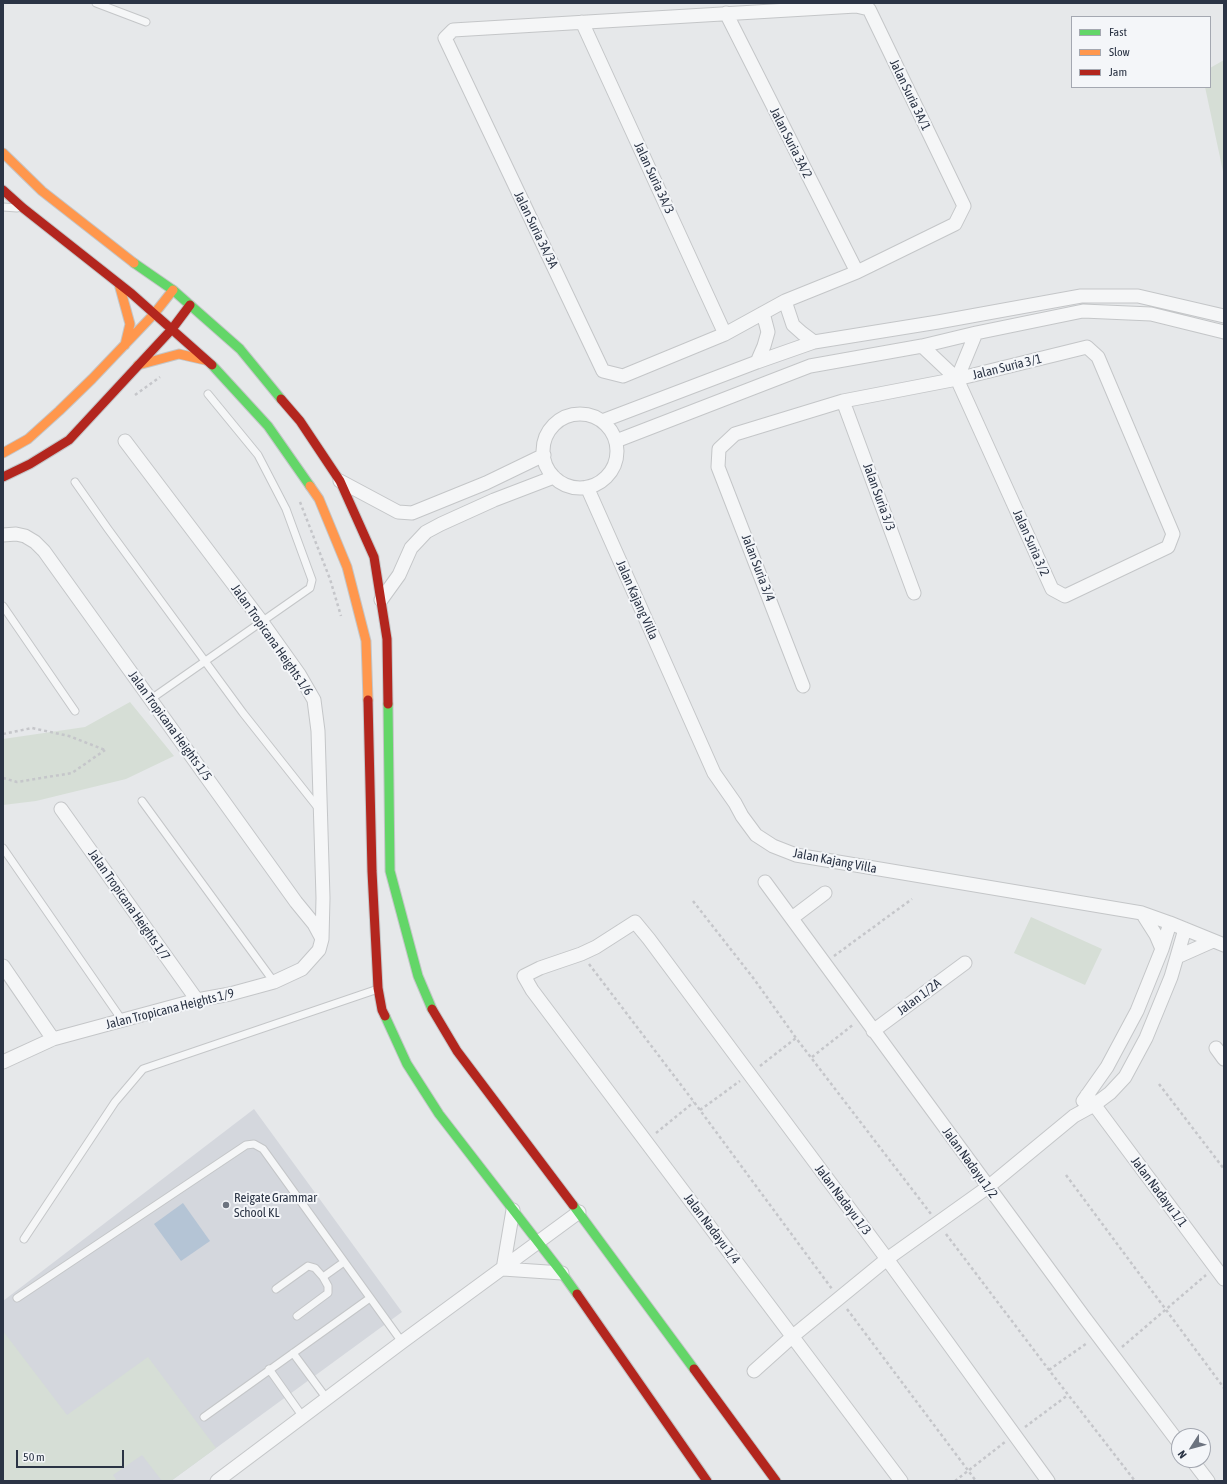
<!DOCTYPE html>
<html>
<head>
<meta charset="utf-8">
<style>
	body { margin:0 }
	#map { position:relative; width:1227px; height:1484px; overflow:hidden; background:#e6e8ea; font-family:"Asap Condensed",sans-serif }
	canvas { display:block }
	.frame { position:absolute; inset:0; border:4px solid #2b3445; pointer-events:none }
	.legend { position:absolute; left:1071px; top:16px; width:140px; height:72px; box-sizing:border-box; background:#f4f6f9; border:1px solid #a4a8b1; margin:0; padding:5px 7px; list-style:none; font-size:12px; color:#2b3445 }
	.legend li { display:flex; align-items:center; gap:8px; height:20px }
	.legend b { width:20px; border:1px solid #a4a8b1 }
	.north { position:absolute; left:1171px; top:1428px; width:40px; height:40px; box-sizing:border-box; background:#f4f6f9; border:1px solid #a4a8b1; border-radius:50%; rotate:234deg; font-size:11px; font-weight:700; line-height:16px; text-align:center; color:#2b3445 }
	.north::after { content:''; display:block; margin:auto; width:14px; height:18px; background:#6c737f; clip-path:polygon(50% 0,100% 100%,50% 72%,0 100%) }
	.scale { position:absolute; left:16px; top:1450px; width:108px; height:18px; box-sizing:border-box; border:2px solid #2b3445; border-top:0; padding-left:5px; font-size:12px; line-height:14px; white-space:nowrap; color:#2b3445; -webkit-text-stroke:3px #f4f6f9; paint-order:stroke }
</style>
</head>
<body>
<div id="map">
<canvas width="1227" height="1484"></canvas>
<div class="frame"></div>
<ul class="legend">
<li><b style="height:5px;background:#63d668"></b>Fast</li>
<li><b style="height:5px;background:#ff974d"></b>Slow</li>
<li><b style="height:5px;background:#b3261e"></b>Jam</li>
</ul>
<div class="north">N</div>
<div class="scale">50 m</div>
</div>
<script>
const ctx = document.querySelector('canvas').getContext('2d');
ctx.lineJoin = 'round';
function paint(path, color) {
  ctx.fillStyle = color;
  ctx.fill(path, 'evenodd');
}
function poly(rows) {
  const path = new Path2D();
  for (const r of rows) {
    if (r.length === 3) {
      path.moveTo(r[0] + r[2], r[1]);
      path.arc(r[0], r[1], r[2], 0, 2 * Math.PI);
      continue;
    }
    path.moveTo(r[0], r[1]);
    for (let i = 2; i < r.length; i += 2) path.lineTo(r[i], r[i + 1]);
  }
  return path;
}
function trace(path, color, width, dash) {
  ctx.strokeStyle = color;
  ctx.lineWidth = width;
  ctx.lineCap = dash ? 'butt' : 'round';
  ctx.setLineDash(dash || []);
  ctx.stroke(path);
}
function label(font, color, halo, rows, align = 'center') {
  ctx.font = font + ' "Asap Condensed",sans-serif';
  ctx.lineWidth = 4;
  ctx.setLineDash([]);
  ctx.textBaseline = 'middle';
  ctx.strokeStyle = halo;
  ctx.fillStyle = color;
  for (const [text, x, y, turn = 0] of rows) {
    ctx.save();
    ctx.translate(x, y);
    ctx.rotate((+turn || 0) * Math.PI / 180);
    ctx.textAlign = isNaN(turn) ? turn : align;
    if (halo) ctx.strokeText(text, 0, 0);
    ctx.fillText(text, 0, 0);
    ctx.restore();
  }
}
const built = poly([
	[254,1109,402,1312,171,1481,3,1481,3,1301]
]);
const green = poly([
	[1224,60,1224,176,1205,87,1210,87,1210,68],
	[130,702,174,756,126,779,36,801,3,805,3,739,85,727],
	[1031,917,1102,949,1085,985,1014,953],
	[3,1331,67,1415,148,1357,216,1448,171,1481,162,1481,142,1455,113,1475,117,1481,3,1481]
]);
const water = poly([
	[183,1203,210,1241,181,1261,154,1224]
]);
const path = poly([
	[135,395,160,377],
	[300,502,330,579,341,616],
	[3,734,32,728,69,736,105,750],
	[3,778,17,782,72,773,105,750],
	[693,901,754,979,796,1038,931,1214],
	[834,956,912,899],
	[589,964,694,1102,832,1289],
	[812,1057,854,1024],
	[760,1066,796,1038],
	[1159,1084,1224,1169],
	[700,1110,740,1081],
	[656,1133,694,1102],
	[1066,1175,1224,1388],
	[946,1234,1049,1370,1135,1481],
	[847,1309,976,1481],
	[1122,1347,1206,1275],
	[1049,1370,1087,1343],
	[1025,1427,1068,1395],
	[955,1481,1005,1442]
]);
const lane = poly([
	[96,3,146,22],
	[3,207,17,208],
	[75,482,108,529,243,713,319,809],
	[3,606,75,711],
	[151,699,310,588,312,580,286,509,258,455,208,394],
	[142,801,274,982],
	[3,848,122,1020],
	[24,1239,115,1102,143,1069,378,989],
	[323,1277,344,1262],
	[276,1289,308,1266,315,1268,323,1277,328,1286,328,1293,297,1316],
	[17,1298,246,1145,254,1144,263,1149,402,1342],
	[293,1353,327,1399],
	[269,1369,303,1417],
	[204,1417,370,1298]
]);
const street = poly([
	[856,6,869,9,964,206,955,224,857,272,785,301,725,334,623,376,603,371,445,38,453,30,856,6],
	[726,13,857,272],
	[582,22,725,334],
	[785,301,793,325,802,333,814,342],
	[757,362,764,346,768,332,763,313],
	[957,379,976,333],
	[843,401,914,593],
	[580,451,37],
	[602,421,757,362,814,342,938,322,1081,296,1138,296,1224,316],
	[616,441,810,366,922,346,976,333,1083,311,1151,314,1224,332],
	[340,481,398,512,412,513,486,483,544,455],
	[587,487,714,773,735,803,742,816,756,835,773,846,796,855,1142,913,1170,923,1224,945],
	[3,535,16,534,25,536,35,542,44,551,296,902,314,924,321,937],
	[381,600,399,575,411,548,426,532,441,524,494,500,554,477],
	[803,686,718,467,719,449,735,434,843,401,957,379,1087,347,1098,357,1173,534,1168,547,1065,596,1052,589,957,379,922,346],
	[61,809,197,1000],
	[765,882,1084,1317,1179,1443],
	[1142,913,1156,935,1162,949],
	[792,918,825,893],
	[1177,957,1213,941],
	[3,966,53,1039],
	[873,1031,965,963],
	[1216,1048,1224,1059],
	[3,1062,53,1039,197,1000,230,994,274,982,302,969,319,950,322,939,323,898,318,731,314,700,299,674,262,622,125,441],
	[1087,1095,1224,1279],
	[1083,1101,1107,1067,1137,1011,1162,949,1170,923],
	[503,1269,513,1210],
	[503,1269,562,1273],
	[754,1371,793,1336,887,1259,988,1187,1074,1116,1094,1105,1110,1093,1125,1077,1146,1038,1171,977,1185,929],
	[1192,1460,1208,1481],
	[217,1481,402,1342,579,1212],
	[901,1481,532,990,524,976,540,968,581,954,596,947,635,922,649,939,887,1259,1048,1481]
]);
const fast = poly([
	[134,263,173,290,240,349,281,399],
	[212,365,268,426,310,486],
	[388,704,390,871,418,976,432,1009],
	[385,1016,407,1064,439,1114,562,1273,577,1294],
	[573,1205,694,1369]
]);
const slow = poly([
	[3,153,42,191,134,263],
	[119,284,130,324,125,345],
	[138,365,179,354,205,360],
	[3,453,28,439,59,411,92,379,154,314,173,290],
	[310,486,319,499,347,567,366,641,368,700]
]);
const jam = poly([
	[3,190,23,208,132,294,212,365],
	[281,399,300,421,340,481,374,557,387,639,388,704],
	[3,477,30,464,69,440,172,329,190,305],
	[368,700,372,871,378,988,382,1010,385,1016],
	[432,1009,457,1051,573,1205],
	[577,1294,707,1481],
	[694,1369,776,1481]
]);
const markers = [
	[226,1205,4,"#6c737f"]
];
const streetNames = [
	["Jalan Suria 3A/1",910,95,64],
	["Jalan Suria 3A/2",791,143,63],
	["Jalan Suria 3A/3",654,178,65],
	["Jalan Suria 3A/3A",536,230,64],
	["Jalan Suria 3/1",1007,367,-14],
	["Jalan Suria 3/3",879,497,70],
	["Jalan Suria 3/2",1031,543,66],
	["Jalan Suria 3/4",758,568,69],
	["Jalan Kajang Villa",637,600,66],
	["Jalan Tropicana Heights 1/6",272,640,55],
	["Jalan Tropicana Heights 1/5",170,726,54],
	["Jalan Kajang Villa",835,861,11],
	["Jalan Tropicana Heights 1/7",129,905,55],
	["Jalan 1/2A",919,997,-37],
	["Jalan Tropicana Heights 1/9",170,1009,-14],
	["Jalan Nadayu 1/2",970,1163,54],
	["Jalan Nadayu 1/1",1159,1192,53],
	["Jalan Nadayu 1/3",843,1200,53],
	["Jalan Nadayu 1/4",712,1229,53]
];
const poiNames = [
	["Reigate Grammar",234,1198],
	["School KL",234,1213]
];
paint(built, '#d4d7dd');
paint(green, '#d6ded6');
paint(water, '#b4c4d5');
trace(lane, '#c4c6c8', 9);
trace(street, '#c4c6c8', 15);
trace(fast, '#c4c6c8', 11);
trace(slow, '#c4c6c8', 11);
trace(jam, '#c4c6c8', 11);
trace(path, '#c5c6ca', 2.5, [3, 3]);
trace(lane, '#f5f6f7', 7);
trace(street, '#f5f6f7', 13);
trace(fast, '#63d668', 9);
trace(slow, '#ff974d', 9);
trace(jam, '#b3261e', 9);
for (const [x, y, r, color] of markers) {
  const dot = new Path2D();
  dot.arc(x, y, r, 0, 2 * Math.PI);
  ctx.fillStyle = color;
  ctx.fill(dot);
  trace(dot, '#f4f6f9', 1.5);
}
label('13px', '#2b3445', '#f4f6f9', streetNames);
label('13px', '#2b3445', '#f4f6f9', poiNames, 'left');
</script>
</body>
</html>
